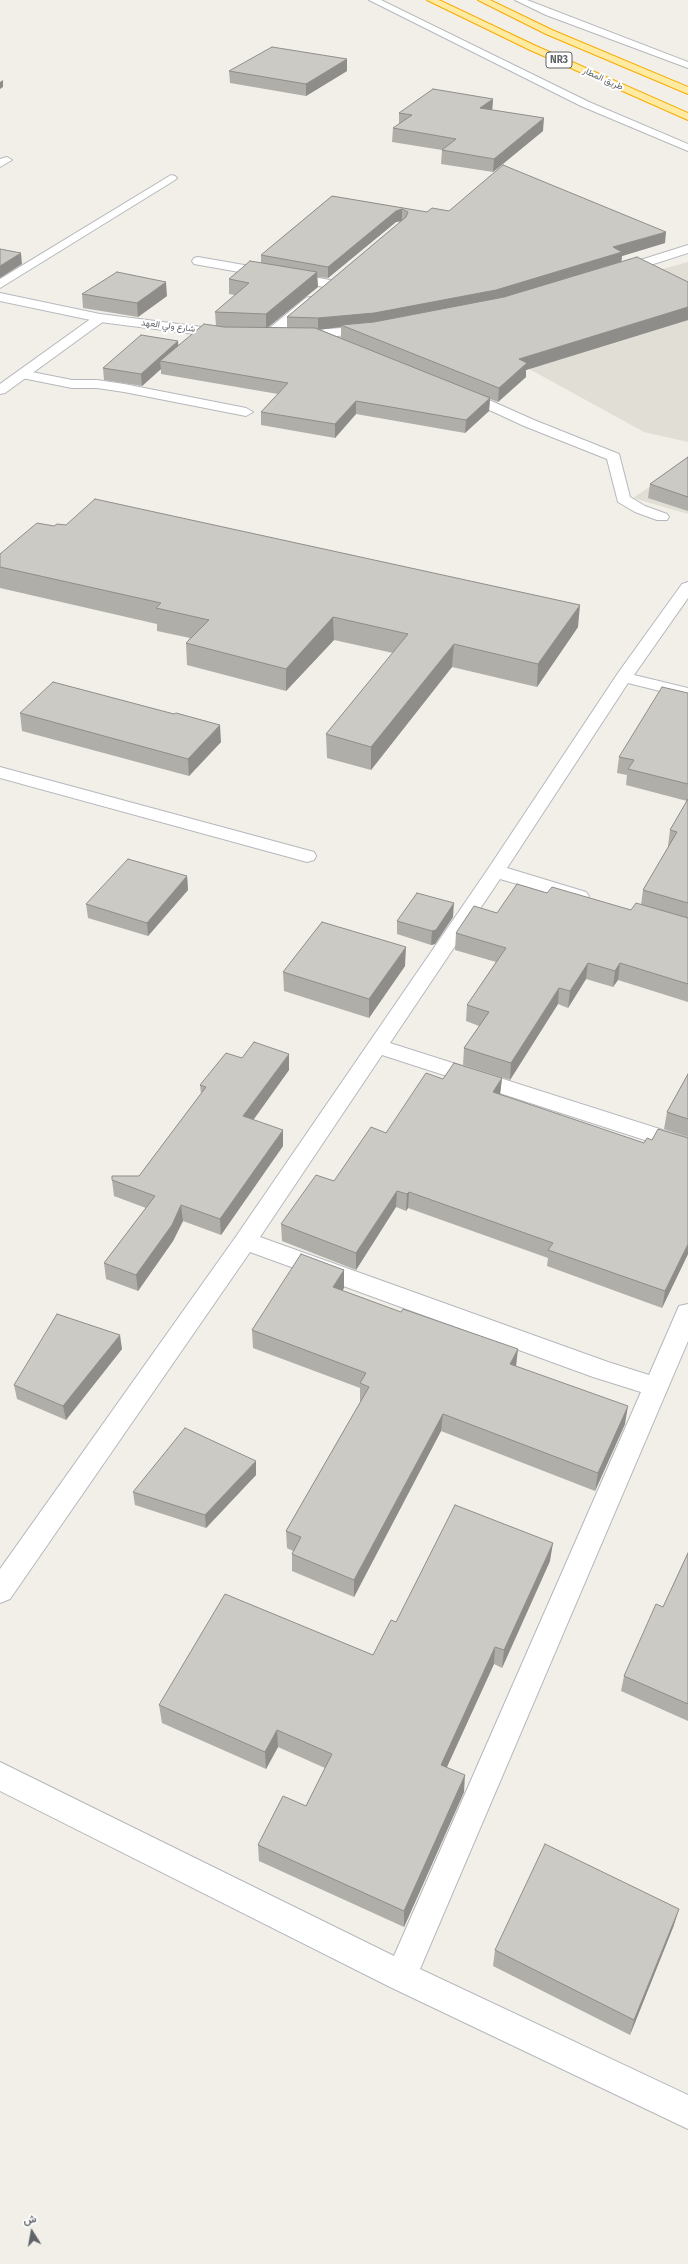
<!DOCTYPE html>
<html>
<head>
<meta charset="utf-8">
<style>
	body { margin:0 }
	#map { position:relative; width:688px; height:2264px; overflow:hidden; background:#f1efe8; font-family:"Fira Sans",Vazirmatn,sans-serif }
	canvas { display:block }
	.north { position:absolute; left:12px; top:2212px; width:40px; height:40px; -webkit-text-stroke:3px #fff; paint-order:stroke; rotate:349deg; font-size:11px; font-weight:700; line-height:16px; text-align:center; color:#5f6368 }
	.north::after { content:''; display:block; margin:auto; width:14px; height:18px; background:#5f6368; clip-path:polygon(50% 0,100% 100%,50% 72%,0 100%) }
</style>
</head>
<body>
<div id="map">
<canvas width="688" height="2264"></canvas>
<div class="north">ش</div>
</div>
<script>
const ctx = document.querySelector('canvas').getContext('2d');
ctx.lineJoin = 'round';
function paint(path, color) {
  ctx.fillStyle = color;
  ctx.fill(path, 'evenodd');
}
function poly(rows) {
  const path = new Path2D();
  for (const r of rows) {
    path.moveTo(r[0], r[1]);
    for (let i = 2; i < r.length; i += 2) path.lineTo(r[i], r[i + 1]);
  }
  return path;
}
function trace(path, color, width, dash) {
  ctx.strokeStyle = color;
  ctx.lineWidth = width;
  ctx.lineCap = dash ? 'butt' : 'round';
  ctx.setLineDash(dash || []);
  ctx.stroke(path);
}
function label(font, color, halo, rows, align = 'center') {
  ctx.font = font + ' "Fira Sans",Vazirmatn,sans-serif';
  ctx.lineWidth = 4;
  ctx.setLineDash([]);
  ctx.textBaseline = 'middle';
  ctx.strokeStyle = halo;
  ctx.fillStyle = color;
  for (const [text, x, y, turn = 0] of rows) {
    ctx.save();
    ctx.translate(x, y);
    ctx.rotate((+turn || 0) * Math.PI / 180);
    ctx.textAlign = isNaN(turn) ? turn : align;
    if (halo) ctx.strokeText(text, 0, 0);
    ctx.fillText(text, 0, 0);
    ctx.restore();
  }
}
const education = poly([
	[688,262,688,442,644,432,480,342,652,272],
	[688,461,688,514,633,498]
]);
const minor = poly([
	[369,0,381,0,589,102,688,144,688,151,581,106,369,0],
	[7,157,12,160,0,167,0,159,7,157],
	[171,175,175,176,177,178,175,180,0,288,0,279,171,175],
	[198,257,330,280,336,284,330,288,194,264,192,261,194,258,198,257],
	[310,297,316,301,314,304,276,337,266,337,265,334,266,331,306,298,310,297],
	[22,370,72,380,97,380,124,384,246,408,253,412,246,416,124,392,97,388,72,388,17,377,15,374,22,370],
	[462,388,534,420,619,454,630,497,645,506,667,514,669,517,667,520,657,520,635,512,618,502,607,459,524,426,457,395,455,392,462,388],
	[688,582,688,598,634,675,688,688,688,698,628,683,507,868,586,892,589,896,586,900,579,902,500,879,390,1043,688,1138,688,1154,382,1055,260,1237,608,1362,649,1375,679,1306,688,1304,688,1341,420,1969,688,2095,688,2129,390,1987,0,1791,0,1762,394,1956,641,1392,593,1377,250,1252,10,1599,0,1603,0,1569,237,1235,488,869,618,673,682,584,688,582],
	[0,767,314,852,316,856,314,860,307,862,0,778,0,767]
]);
const tertiary = poly([
	[515,0,527,0,688,62,688,68,546,15,515,0],
	[100,314,106,318,104,321,5,393,0,394,0,384,96,315,100,314]
]);
const secondary = poly([
	[688,245,688,253,619,275,613,271,615,268,688,245],
	[0,293,100,314,226,330,232,334,226,338,100,322,0,301,0,293],
	[369,326,374,327,375,330,374,333,300,339,294,335,300,331,369,326]
]);
const trunk = poly([
	[427,0,439,0,536,46,688,113,688,120,530,50,427,0],
	[478,0,490,0,552,30,688,87,688,94,546,34,478,0]
]);
const wall = poly([
	[347,59,347,71,306,96,230,83,229,71],
	[493,99,492,110,543,131,493,172,441,164,442,150,392,142,393,128,399,124,399,113],
	[332,196,427,212,449,211,665,243,622,256,621,262,688,282,688,320,526,370,526,377,498,402,490,399,489,411,465,433,356,414,335,438,261,425,261,412,278,394,161,374,161,369,142,386,104,380,103,368,178,341,178,346,216,326,215,312,235,295,229,294,229,279,261,263,261,255],
	[402,221,287,317,287,328,268,327,318,287,317,277,328,278,396,222],
	[341,327,341,338,319,329],
	[82,294,167,296,138,317,83,308],
	[688,457,688,511,648,498,650,484],
	[54,526,578,627,537,687,452,667,371,770,327,758,326,734,393,653,334,640,286,691,187,665,186,643,190,638,157,631,157,624,0,588,0,554],
	[688,693,688,1002,618,980,613,987,586,979,568,1008,558,1004,510,1080,463,1065,464,1048,479,1026,466,1021,467,1005,496,962,455,950,456,933,497,913,547,893,631,910,641,905,643,890,669,846,668,846,670,830,687,801,626,785,627,775,617,773,619,757],
	[20,713,221,742,189,776,22,731],
	[187,876,188,890,148,936,88,918,86,904],
	[453,917,435,944,431,945,397,934,397,921],
	[405,966,369,1018,284,991,283,972],
	[242,1058,289,1070,253,1120,283,1146,221,1235,183,1221,173,1241,138,1291,106,1279,104,1263,146,1208,114,1196,112,1180,139,1176,201,1094,200,1085],
	[688,1074,688,1137,664,1129,667,1112],
	[502,1078,500,1094,688,1254,662,1308,547,1266,548,1258,408,1208,406,1211,396,1207,356,1270,282,1241,281,1224,334,1181,443,1079],
	[344,1288,342,1291,516,1366,625,1424,595,1491,441,1431,354,1597,292,1571,292,1554,293,1551,287,1548,286,1531,361,1401,360,1401,360,1388,253,1348,252,1330],
	[122,1349,66,1420,17,1399,14,1385],
	[256,1475,206,1528,135,1505,133,1492],
	[688,1553,688,1721,621,1691,624,1676,663,1607],
	[550,1561,502,1668,494,1664,447,1767,464,1792,404,1927,259,1861,258,1845,306,1806,325,1768,278,1747,266,1769,162,1723,159,1705,373,1655,396,1622],
	[674,1925,630,2035,493,1966,495,1950]
]);
const shadedWall = poly([
	[347,59,347,71,306,96,306,84],
	[3,80,3,87,0,89,0,82],
	[493,99,492,112,480,108],
	[544,118,543,131,493,172,494,159],
	[402,209,402,221,396,222,328,278,328,267,396,211],
	[666,232,665,243,622,256,621,264,496,302,346,327,341,325,341,327,318,330,318,318,613,247],
	[21,253,22,264,0,278,0,266],
	[317,272,318,287,266,329,266,314],
	[166,282,167,296,138,317,137,303],
	[688,307,688,320,526,370,526,377,498,402,499,388,519,359],
	[178,341,179,352,160,361,161,369,142,386,141,374],
	[490,398,489,411,465,433,466,420],
	[356,401,356,414,335,438,335,424],
	[580,605,578,627,537,687,538,664],
	[333,617,334,640,286,691,286,669],
	[454,644,452,667,371,770,371,747],
	[220,725,221,742,189,776,188,759],
	[187,876,188,890,148,936,147,923],
	[454,903,453,917,435,944,431,945,432,931],
	[406,947,405,966,369,1018,369,999],
	[588,963,586,979,568,1008,570,991],
	[620,963,618,980,613,987,615,971],
	[559,988,558,1004,510,1080,511,1063],
	[289,1054,289,1070,244,1133,243,1116],
	[502,1078,500,1095,493,1092],
	[283,1130,283,1146,221,1235,220,1219],
	[397,1191,396,1207,356,1270,356,1253],
	[409,1192,408,1208,406,1211,407,1194],
	[181,1205,183,1221,173,1241,138,1291,136,1275],
	[688,1244,688,1254,662,1308,665,1291],
	[344,1270,344,1288,333,1305,333,1287],
	[120,1335,122,1349,66,1420,63,1406],
	[518,1349,516,1367,510,1364],
	[628,1406,625,1424,595,1491,598,1473],
	[443,1414,441,1431,354,1597,354,1580],
	[256,1461,256,1475,206,1528,205,1515],
	[553,1543,550,1561,502,1668,504,1650],
	[495,1647,494,1664,440,1782,441,1765],
	[277,1730,278,1747,266,1769,265,1752],
	[465,1775,464,1792,404,1927,404,1911],
	[679,1909,674,1925,630,2035,634,2020]
]);
const building = poly([
	[272,47,347,59,306,84,229,71,272,47],
	[433,89,493,99,480,108,544,118,494,159,442,150,456,139,393,128,412,115,399,113,433,89],
	[503,165,666,232,613,247,622,252,496,290,374,313,318,318,287,317,406,217,408,212,402,209,396,211,328,267,261,255,332,196,427,212,432,208,449,211,503,165],
	[0,249,21,253,0,266,0,249],
	[637,257,688,282,688,307,519,359,527,363,499,388,341,325,374,322,504,297,637,257],
	[250,261,317,272,266,314,215,312,249,283,229,279,250,261],
	[117,272,166,282,137,303,82,294,117,272],
	[204,324,224,327,315,328,490,398,466,420,356,401,335,424,261,412,288,383,160,361,204,324],
	[141,335,178,341,141,374,103,368,141,335],
	[688,457,688,497,650,484,688,457],
	[95,499,580,605,538,664,454,644,371,747,326,734,408,634,333,617,286,669,186,643,209,620,156,608,161,603,0,567,0,554,37,523,54,526,57,524,66,525,95,499],
	[53,682,174,714,176,713,220,725,188,759,20,713,53,682],
	[662,687,688,693,688,784,628,769,634,760,619,757,662,687],
	[688,799,688,903,643,890,677,832,670,830,688,799],
	[128,859,187,876,147,923,86,904,128,859],
	[517,884,547,893,552,887,631,910,636,903,688,918,688,984,620,963,615,971,588,963,570,991,559,988,511,1063,464,1048,489,1012,467,1005,506,948,456,933,474,906,497,913,517,884],
	[417,893,454,903,436,930,432,931,397,921,417,893],
	[322,922,406,947,369,999,283,972,322,922],
	[254,1042,289,1054,243,1116,283,1130,220,1219,181,1205,172,1225,136,1275,104,1263,155,1196,112,1180,112,1176,139,1176,206,1087,200,1085,226,1053,242,1058,254,1042],
	[454,1063,502,1078,493,1092,644,1143,647,1138,652,1140,658,1129,688,1138,688,1244,665,1291,548,1250,553,1243,409,1192,407,1194,397,1191,356,1253,281,1224,316,1175,334,1181,371,1127,386,1133,426,1073,443,1079,454,1063],
	[688,1074,688,1119,667,1112,688,1074],
	[301,1254,344,1270,333,1287,401,1312,403,1309,518,1349,510,1364,628,1406,598,1473,443,1414,354,1580,292,1554,301,1537,286,1531,369,1387,360,1383,366,1373,252,1330,301,1254],
	[57,1314,120,1335,63,1406,14,1385,57,1314],
	[185,1428,256,1461,205,1515,133,1492,185,1428],
	[455,1505,553,1543,504,1650,495,1647,441,1765,465,1775,404,1911,258,1845,283,1796,306,1806,332,1754,277,1730,265,1752,159,1705,225,1594,373,1655,391,1620,396,1622,455,1505],
	[688,1553,688,1704,624,1676,656,1604,663,1607,688,1553],
	[545,1844,679,1909,634,2020,495,1950,545,1844]
]);
const farStreetnames = [
	["طريق المطار",603,79,24],
	["شارع ولي العهد",168,326,7]
];
const shields = [
	[559,60,26]
];
const shieldNames = [
	["NR3",559,60]
];
paint(education, '#e1ded6');
trace(minor, '#b5b8bc', 2);
trace(tertiary, '#b5b8bc', 2);
trace(secondary, '#b6babf', 2);
trace(trunk, '#f9ab00', 2);
paint(minor, '#fff');
paint(tertiary, '#fff');
paint(secondary, '#fff');
paint(trunk, '#feeaa1');
paint(wall, '#afaea9');
paint(shadedWall, '#8f8d8a');
paint(building, '#cccac5');
trace(building, '#8f8d8a', 1);
label('9px', '#5f6368', '#fff', farStreetnames);
for (const [x, y, w] of shields) {
  const box = new Path2D();
  box.roundRect(x - w / 2, y - 8, w, 16, 3);
  ctx.fillStyle = '#fff';
  ctx.fill(box);
  trace(box, '#5f6368', 1);
}
label('bold 10px', '#5f6368', null, shieldNames);
</script>
</body>
</html>
